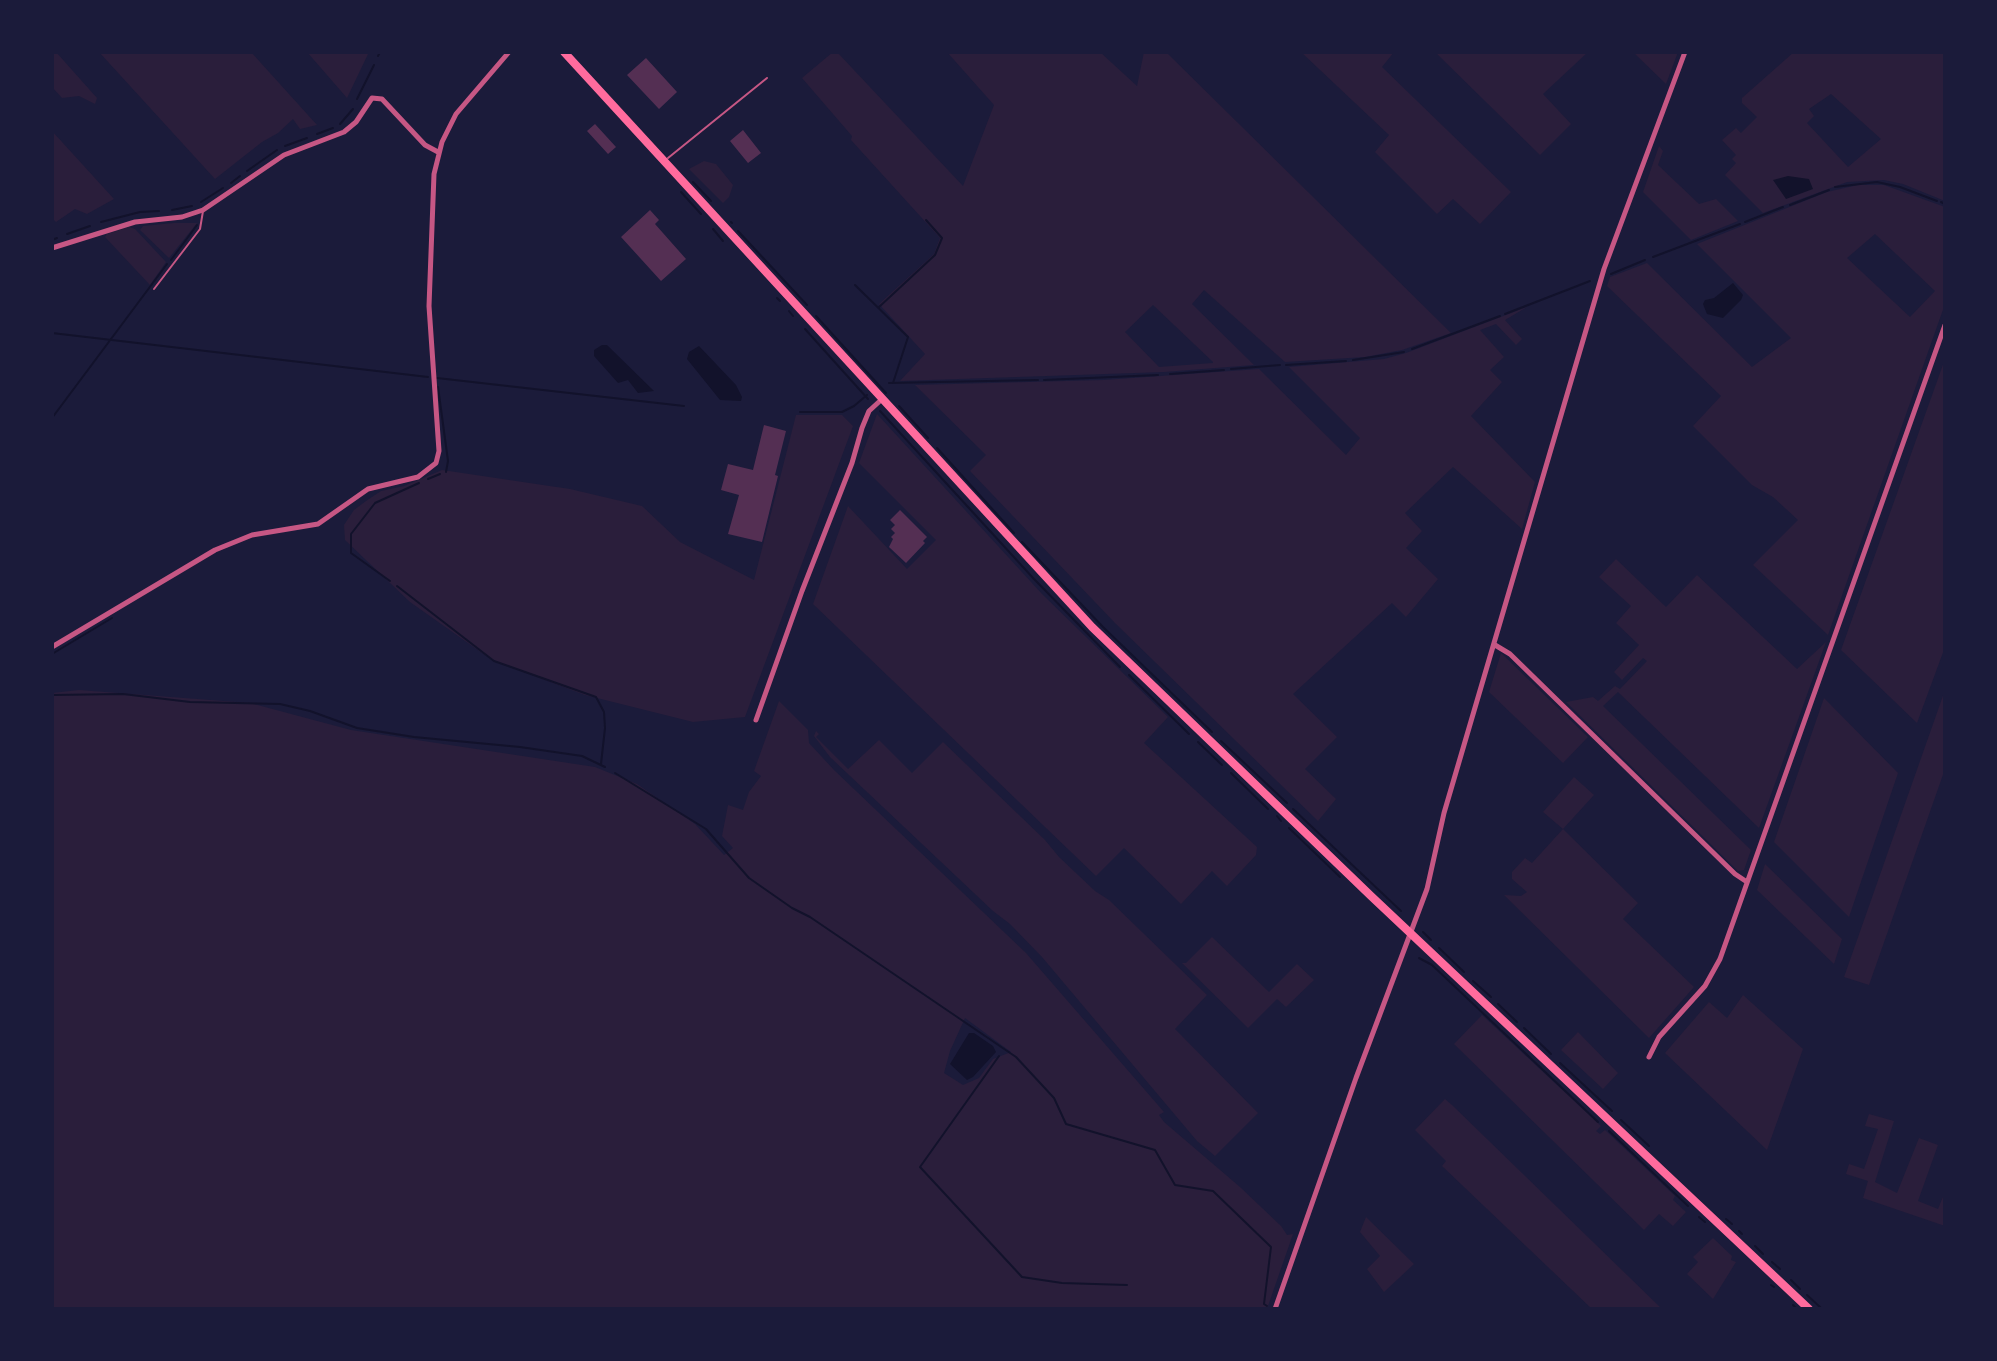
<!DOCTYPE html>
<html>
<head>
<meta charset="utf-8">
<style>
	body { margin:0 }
	#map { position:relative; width:1997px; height:1361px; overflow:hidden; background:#1b1b3a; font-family:Georgia,serif }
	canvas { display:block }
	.frame { position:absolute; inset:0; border:54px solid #1b1b3a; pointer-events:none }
</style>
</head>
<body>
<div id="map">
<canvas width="1997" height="1361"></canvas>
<div class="frame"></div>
</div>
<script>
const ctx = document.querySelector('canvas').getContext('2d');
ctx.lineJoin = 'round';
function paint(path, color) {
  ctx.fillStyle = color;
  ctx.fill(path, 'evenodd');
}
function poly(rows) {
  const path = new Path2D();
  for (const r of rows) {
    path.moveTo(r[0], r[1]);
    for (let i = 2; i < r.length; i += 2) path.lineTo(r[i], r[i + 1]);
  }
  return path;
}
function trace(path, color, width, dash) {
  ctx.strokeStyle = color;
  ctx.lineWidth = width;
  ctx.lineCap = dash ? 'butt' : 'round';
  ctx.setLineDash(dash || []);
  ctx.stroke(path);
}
const green = poly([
	[52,52,56,52,97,98,95,104,79,96,62,98,52,87],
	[99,52,251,52,317,125,300,129,293,119,278,133,262,142,215,179],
	[307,52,369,52,347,98],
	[833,52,837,52,963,186,994,105,947,52,1100,52,1137,86,1144,52,1166,52,1451,333,1402,350,1365,357,1285,362,1204,290,1192,304,1254,365,1164,372,900,381,925,354,879,304,934,254,940,238,851,140,852,136,802,78],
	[1153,305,1213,362,1213,363,1159,367,1125,332],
	[1301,52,1394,52,1382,67,1511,192,1480,224,1453,199,1437,214,1375,152,1389,135],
	[1435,52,1588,52,1543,94,1571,124,1540,155],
	[1633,52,1678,52,1666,84],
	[1794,52,1945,52,1945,201,1903,184,1884,180,1847,182,1763,213,1725,175,1736,163,1732,159,1736,155,1722,140,1736,128,1741,133,1757,117,1742,103,1742,98],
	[1831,94,1881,139,1848,167,1807,123,1814,116,1809,109],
	[52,131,114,199,87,214,75,209,56,222,52,218],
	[1659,146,1663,151,1658,165,1699,204,1716,199,1738,221,1691,240,1643,192],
	[704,161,716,164,733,185,729,197,723,203,689,169],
	[1858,185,1884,185,1945,207,1945,304,1828,635,1753,565,1798,520,1773,497,1752,485,1693,426,1721,396,1607,286,1610,277,1647,263,1752,367,1791,338,1697,244,1827,192],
	[1875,234,1935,291,1910,317,1847,258],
	[174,223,197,223,169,258,140,230,143,226],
	[129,227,135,229,166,262,150,285,105,237,107,234],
	[1527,307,1505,320,1522,339,1516,345,1496,324,1480,330,1504,357,1490,370,1502,382,1471,416,1535,482,1522,529,1453,467,1405,513,1422,531,1406,548,1438,579,1406,617,1392,603,1293,694,1337,737,1305,769,1336,799,1318,821,1115,623,970,471,986,455,915,385,1104,380,1259,369,1346,455,1360,438,1289,367,1384,359,1406,353],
	[1945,359,1945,647,1917,723,1841,650],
	[877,414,1042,594,1168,717,1144,743,1257,847,1256,855,1227,886,1212,871,1181,904,1124,848,1096,876,813,604,848,506,907,569,936,540,859,463],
	[796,415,842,415,853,426,745,717,693,722,585,695,492,660,410,602,345,540,344,525,354,510,366,501,381,491,404,486,442,470,570,489,642,506,680,542,754,580],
	[1616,559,1666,607,1697,575,1797,669,1826,642,1759,828,1618,692,1603,706,1751,850,1744,870,1738,871,1566,702,1593,697,1598,701,1615,686,1620,689,1647,661,1643,658,1622,680,1614,672,1639,645,1616,623,1631,606,1599,577],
	[1501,653,1588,737,1563,763,1489,692],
	[79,690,250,703,351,730,595,767,637,784,695,824,724,855,733,848,722,836,728,805,743,810,749,792,761,776,754,771,779,701,808,730,809,743,834,770,1026,953,1164,1112,1159,1115,1164,1122,1240,1187,1281,1226,1287,1235,1293,1234,1267,1309,52,1309,52,693],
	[965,1018,1011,1052,993,1059,979,1078,963,1085,944,1073,950,1051],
	[1945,690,1945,769,1869,985,1844,977],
	[1824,698,1898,773,1849,917,1774,842],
	[816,731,819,734,816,737,848,769,879,740,912,773,943,742,1045,840,1059,857,1095,891,1109,900,1207,995,1175,1029,1258,1113,1215,1156,1197,1141,1042,957,1010,924,993,911,830,757,814,736],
	[1574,777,1594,795,1563,829,1638,903,1623,919,1694,987,1649,1038,1504,895,1521,896,1527,892,1512,879,1512,872,1525,858,1532,863,1563,829,1543,812],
	[1765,864,1842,939,1834,964,1757,890],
	[1212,937,1269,992,1297,964,1314,980,1286,1007,1277,999,1248,1028,1182,963,1186,963],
	[1743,995,1803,1049,1767,1150,1665,1053,1709,1002,1727,1018],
	[1482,1015,1601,1126,1596,1131,1600,1134,1605,1130,1675,1196,1673,1200,1686,1212,1673,1226,1659,1214,1644,1230,1454,1044],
	[1578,1032,1618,1073,1603,1089,1561,1050],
	[1445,1099,1452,1105,1662,1309,1592,1309,1442,1166,1446,1161,1415,1130],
	[1869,1114,1894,1121,1875,1182,1897,1193,1919,1138,1938,1145,1918,1201,1938,1209,1945,1192,1945,1226,1863,1198,1868,1181,1846,1174,1849,1164,1864,1169,1878,1129,1865,1126],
	[1366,1217,1414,1264,1384,1292,1367,1269,1380,1256,1360,1232],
	[1713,1238,1732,1256,1731,1260,1736,1262,1713,1299,1687,1274,1698,1262,1693,1257]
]);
const water = poly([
	[1788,176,1809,179,1813,189,1786,199,1773,180],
	[1733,283,1743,295,1741,300,1723,318,1707,314,1703,304,1705,300,1714,298],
	[602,345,607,345,654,391,638,393,628,380,618,383,594,356,594,350],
	[699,346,736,385,742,397,741,401,720,400,687,359,689,352],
	[969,1033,974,1033,993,1046,996,1052,973,1077,967,1080,950,1064]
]);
const stream = poly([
	[378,56,380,52],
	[357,99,374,65],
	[340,124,353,109],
	[317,134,333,128],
	[285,146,307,138],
	[247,171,277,150],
	[693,182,711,201],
	[231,183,240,176],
	[1835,187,1877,182,1900,187,1937,201],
	[681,192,701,214],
	[201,202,223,188],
	[1941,202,1945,204],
	[1790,205,1829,190],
	[172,210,192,206],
	[101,222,140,212,159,211],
	[731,222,732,223],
	[1745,222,1783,207],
	[713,229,723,241],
	[738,231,807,305],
	[67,234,90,226],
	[52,240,57,238],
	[1653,257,1740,224],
	[171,260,197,225],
	[1611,274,1645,260],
	[855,285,908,337,893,383],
	[777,298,780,301],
	[879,307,935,255,942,238,926,220],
	[789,311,793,316],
	[1505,314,1590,281],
	[816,316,886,393],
	[805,329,868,399],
	[52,333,428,377],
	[1412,349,1500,316],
	[1353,360,1404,352],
	[1286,365,1346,361],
	[1231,369,1280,365],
	[1170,374,1224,370],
	[437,378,684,406],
	[1044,380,1158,375],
	[889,383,1038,380],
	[438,387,448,461,446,472],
	[899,406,928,438],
	[880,411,1034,579,1120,667],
	[800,412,842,412,854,406,867,395],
	[52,418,167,264],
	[937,448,1014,533],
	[428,479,440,474],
	[1022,542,1103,627,1212,732],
	[390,581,351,553,351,534,375,503,419,483],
	[397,586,494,661,596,697,604,712,605,728,601,764],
	[52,654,112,618],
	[1129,675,1189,734],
	[52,695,123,694,190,702,280,704,310,711,357,728,414,737,520,747,582,756,605,767],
	[1221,741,1287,803],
	[1198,742,1222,765],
	[615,773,706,829,749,878,792,908,810,917,1016,1057,1054,1098,1066,1124,1155,1150,1175,1185,1213,1191,1271,1247,1264,1304,1267,1306],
	[1231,773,1268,809],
	[1293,809,1401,911],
	[1277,816,1281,821],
	[1289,828,1340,877],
	[1423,932,1431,940],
	[1439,948,1464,972],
	[1419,958,1432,965,1598,1122],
	[1473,981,1491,997],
	[1498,1004,1517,1022],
	[1524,1028,1551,1054],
	[999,1056,920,1167,1022,1277,1062,1283,1127,1285],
	[1560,1063,1612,1111],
	[1621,1120,1649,1146],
	[1609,1131,1688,1206],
	[1699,1217,1705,1222],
	[1726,1219,1732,1224],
	[1739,1231,1742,1234],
	[1755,1246,1763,1254],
	[1772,1262,1780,1269],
	[1791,1280,1800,1289],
	[1771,1285,1774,1287],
	[1807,1295,1821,1308],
	[1793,1305,1797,1309]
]);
const building = poly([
	[646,58,677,92,659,109,627,75],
	[595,124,616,147,608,154,587,131],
	[743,130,761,153,748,163,730,141],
	[650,210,659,220,655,224,686,259,661,281,621,237],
	[764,425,786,431,775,475,778,476,762,542,728,534,739,495,721,490,728,464,753,470],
	[900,510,927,537,923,541,925,543,906,563,889,547,893,539,891,537,895,533,891,529,895,525,890,520]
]);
const service = poly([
	[668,158,767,78],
	[154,289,200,229,203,211]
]);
const minor = poly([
	[52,248,135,222,182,217,203,210,284,155,344,132,356,122,372,98,382,99,425,145,438,152],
	[1495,645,1510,654,1735,874,1747,882],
	[52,647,215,550,252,535,318,524,368,489,418,477,436,463,439,451,429,306,434,174,442,142,456,114,509,52],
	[756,720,802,591,852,463,862,428,869,411,881,400],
	[1649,1057,1659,1037,1705,986,1720,959,1945,325],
	[1275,1309,1356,1078,1427,889,1444,813,1604,269,1685,52]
]);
const primary = poly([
	[564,52,1092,627,1371,896,1809,1309]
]);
paint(green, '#2a1e3b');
paint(water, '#12122b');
trace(stream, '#12122b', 2);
paint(building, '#542f53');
trace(service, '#c65784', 2);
trace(minor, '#c65784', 5);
trace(primary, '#ff6b9d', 8);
</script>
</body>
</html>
